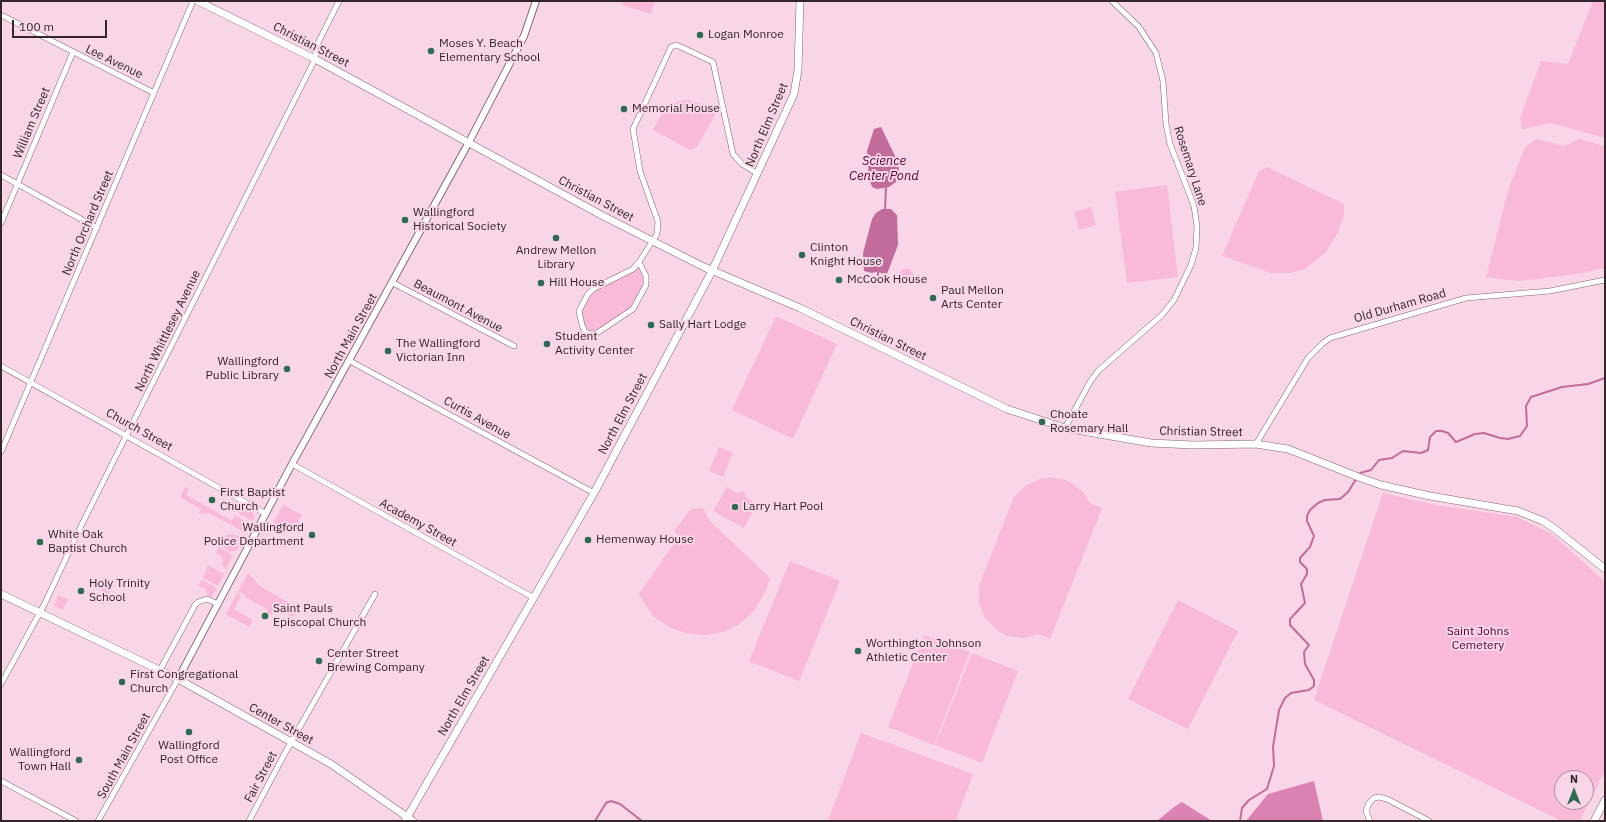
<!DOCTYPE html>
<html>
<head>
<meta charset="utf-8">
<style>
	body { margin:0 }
	#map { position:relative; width:1606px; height:822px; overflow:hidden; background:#f8d6e7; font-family:"IBM Plex Sans",sans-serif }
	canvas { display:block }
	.frame { position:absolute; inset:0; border:2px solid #32252c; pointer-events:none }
	.north { position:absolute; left:1554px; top:770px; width:40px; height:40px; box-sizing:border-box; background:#f8d6e7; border:1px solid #a98f9c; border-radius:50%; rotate:0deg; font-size:11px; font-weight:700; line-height:16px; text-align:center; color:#32252c }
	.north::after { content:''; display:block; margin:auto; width:14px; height:18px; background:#2e6a54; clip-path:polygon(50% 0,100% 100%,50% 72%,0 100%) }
	.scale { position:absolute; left:12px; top:20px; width:95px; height:18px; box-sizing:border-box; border:2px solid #32252c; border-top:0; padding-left:5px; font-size:12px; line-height:14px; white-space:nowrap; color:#32252c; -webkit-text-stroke:3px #f8d6e7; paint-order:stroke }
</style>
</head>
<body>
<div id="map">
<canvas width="1606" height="822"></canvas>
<div class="frame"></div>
<div class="north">N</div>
<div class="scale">100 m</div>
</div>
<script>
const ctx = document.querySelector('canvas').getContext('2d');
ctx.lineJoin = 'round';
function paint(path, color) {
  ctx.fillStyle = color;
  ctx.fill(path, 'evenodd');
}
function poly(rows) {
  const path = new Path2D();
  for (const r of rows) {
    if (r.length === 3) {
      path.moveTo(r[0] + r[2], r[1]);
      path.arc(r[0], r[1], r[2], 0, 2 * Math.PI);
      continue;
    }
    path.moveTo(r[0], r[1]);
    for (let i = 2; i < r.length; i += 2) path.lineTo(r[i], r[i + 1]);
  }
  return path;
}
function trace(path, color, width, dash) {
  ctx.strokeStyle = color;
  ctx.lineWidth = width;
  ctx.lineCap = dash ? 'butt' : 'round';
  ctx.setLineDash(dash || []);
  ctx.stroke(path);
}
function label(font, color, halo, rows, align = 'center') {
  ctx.font = font + ' "IBM Plex Sans",sans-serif';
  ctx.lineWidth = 4;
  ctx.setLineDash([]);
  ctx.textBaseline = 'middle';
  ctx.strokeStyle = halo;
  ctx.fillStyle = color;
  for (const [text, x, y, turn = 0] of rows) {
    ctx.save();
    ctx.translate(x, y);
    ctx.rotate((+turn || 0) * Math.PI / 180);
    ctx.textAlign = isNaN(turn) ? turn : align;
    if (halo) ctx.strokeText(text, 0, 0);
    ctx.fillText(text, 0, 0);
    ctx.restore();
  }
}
const green = poly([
	[623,1,655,1,651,14,622,5],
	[1593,1,1605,1,1605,138,1551,123,1522,129,1520,118,1541,61,1568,64],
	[688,100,706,105,716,113,697,147,690,150,653,130,663,111,679,101],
	[1537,139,1564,146,1580,139,1605,147,1605,268,1577,274,1519,281,1486,277,1508,191,1525,147],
	[1267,167,1344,204,1344,215,1337,234,1326,252,1305,269,1290,273,1272,273,1222,256,1259,171],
	[1167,185,1178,277,1127,283,1115,192],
	[1091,207,1096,225,1079,230,1074,212],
	[641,264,646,285,633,309,591,334,581,321,581,305,598,286],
	[906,277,8],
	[776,316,837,344,793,439,732,410],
	[719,447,733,453,723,477,709,471],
	[1049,477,1065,480,1072,483,1083,492,1090,503,1102,508,1050,639,1038,634,1024,638,1007,636,998,631,984,617,979,602,979,586,1014,497,1025,486,1040,479],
	[185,487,189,489,186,495,231,520,236,516,250,524,246,533,209,513,198,514,201,509,180,497],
	[727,487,739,494,741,491,746,493,745,497,757,504,744,528,713,511],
	[1383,493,1436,505,1517,517,1552,534,1605,582,1605,770,1580,821,1562,821,1314,700],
	[1562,778,1586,778,1586,802,1562,802],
	[283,505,302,515,292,532,277,525,270,529],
	[241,506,253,513,255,517,253,521,239,514,238,509],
	[703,508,709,520,770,578,766,590,754,611,740,624,723,632,705,635,685,633,667,626,652,615,639,594,679,536,674,531,691,509],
	[232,534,244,537,237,550,231,552,220,545,226,535],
	[219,547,230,553,232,556,226,570,222,564,223,558,216,553],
	[790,561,840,581,799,681,749,661],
	[208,565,224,574,218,586,203,578],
	[248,573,260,586,298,608,293,617,277,609,271,615,267,613,268,610,245,597,245,595,240,592,238,594,241,596,234,609,253,620,249,627,226,614],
	[202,580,217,588,211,598,208,596,205,589,198,586],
	[105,584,112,586,104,605,97,602],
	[58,595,68,599,63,610,54,606],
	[1178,600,1238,631,1188,729,1128,699],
	[924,635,970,652,934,745,888,727],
	[972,653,1018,671,982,763,935,745],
	[861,733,973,774,956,821,828,821]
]);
const forest = poly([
	[1314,781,1323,821,1246,821,1268,794],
	[1182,802,1212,821,1157,821,1174,807]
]);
const water = poly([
	[881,127,897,160,899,170,896,182,889,187,877,189,872,187,869,178,867,151,874,129],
	[882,209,891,209,897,215,898,245,887,274,876,272,872,273,864,271,863,253,872,219,876,213]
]);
const stream = poly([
	[885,209,886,188],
	[878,272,878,281],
	[595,821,606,803,611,801,620,804,642,821],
	[1240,821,1242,808,1249,800,1267,789,1274,766,1273,747,1279,710,1285,698,1291,693,1309,690,1314,686,1314,680,1305,664,1304,652,1309,645,1290,625,1290,619,1305,603,1301,584,1307,574,1307,569,1300,562,1300,558,1310,547,1314,536,1307,521,1307,516,1310,510,1318,503,1325,500,1340,499,1348,492,1360,473,1371,470,1379,460,1392,458,1403,451,1421,453,1428,450,1430,437,1436,431,1442,431,1448,433,1456,442,1475,434,1484,433,1500,438,1508,439,1520,436,1527,426,1526,406,1531,397,1562,387,1588,384,1605,378]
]);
const minor = poly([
	[1,15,154,93],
	[1,175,97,228],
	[1,223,73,52],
	[639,262,646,276,646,285,633,309,597,333,591,334,585,332,582,325,579,311,588,294,593,289,633,269,639,262,657,234,658,222,640,171,633,129,671,47,676,45,681,47,713,62,733,154,742,164,758,174],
	[393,283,514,346],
	[350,361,594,493],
	[1,366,266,514],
	[1065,428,1090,382,1098,371,1162,315,1174,300,1191,265,1196,248,1197,226,1194,206,1170,144,1166,124,1163,81,1156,53,1139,27,1112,1],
	[1256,444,1308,358,1322,344,1330,338,1466,298,1550,291,1605,280],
	[1,452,193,1],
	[292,464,534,598],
	[160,670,195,605,198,602,207,599,218,604],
	[1,684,44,605,84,520,315,59,316,47,339,1],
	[1,781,76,821],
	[98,821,178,679],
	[249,821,285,753,375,594],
	[1370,821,1366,811,1369,803,1374,798,1379,797,1387,799,1429,821]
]);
const tertiary = poly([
	[178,679,292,464,469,142,524,36,536,1]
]);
const secondary = poly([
	[198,1,315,59,603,216,704,267,800,308,1007,409,1065,428,1151,443,1193,445,1256,444,1288,449,1361,478,1381,485,1430,496,1518,511,1543,521,1555,529,1605,569],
	[1,594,178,679,331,764,413,821],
	[405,821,594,493,712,271,794,94,798,70,800,1],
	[1594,821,1605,800]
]);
const markers = [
	[700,35,4,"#2e6a54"],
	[431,51,4,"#2e6a54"],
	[624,109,4,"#2e6a54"],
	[405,220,4,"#2e6a54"],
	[556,238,4,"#2e6a54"],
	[802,255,4,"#2e6a54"],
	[839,280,4,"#2e6a54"],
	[541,283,4,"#2e6a54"],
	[933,298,4,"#2e6a54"],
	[651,325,4,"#2e6a54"],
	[547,344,4,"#2e6a54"],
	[388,351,4,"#2e6a54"],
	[287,369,4,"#2e6a54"],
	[1042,422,4,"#2e6a54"],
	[212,500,4,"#2e6a54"],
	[735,507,4,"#2e6a54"],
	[312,535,4,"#2e6a54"],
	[588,540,4,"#2e6a54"],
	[40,542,4,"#2e6a54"],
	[81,591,4,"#2e6a54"],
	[265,616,4,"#2e6a54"],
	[858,651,4,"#2e6a54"],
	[319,661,4,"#2e6a54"],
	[122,682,4,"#2e6a54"],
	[189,732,4,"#2e6a54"],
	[79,760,4,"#2e6a54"]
];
const poiNames = [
	["Logan Monroe",708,35],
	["Moses Y. Beach",439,44],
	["Elementary School",439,58],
	["Memorial House",632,109],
	["Wallingford",413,213],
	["Historical Society",413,227],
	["Clinton",810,248],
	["Knight House",810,262],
	["Andrew Mellon",556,251,"center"],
	["Library",556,265,"center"],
	["McCook House",847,280],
	["Hill House",549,283],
	["Paul Mellon",941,291],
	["Arts Center",941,305],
	["Sally Hart Lodge",659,325],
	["Student",555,337],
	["Activity Center",555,351],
	["The Wallingford",396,344],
	["Victorian Inn",396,358],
	["Wallingford",279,362,"right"],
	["Public Library",279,376,"right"],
	["Choate",1050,415],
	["Rosemary Hall",1050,429],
	["First Baptist",220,493],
	["Church",220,507],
	["Larry Hart Pool",743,507],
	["Wallingford",304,528,"right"],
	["Police Department",304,542,"right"],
	["White Oak",48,535],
	["Baptist Church",48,549],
	["Hemenway House",596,540],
	["Holy Trinity",89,584],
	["School",89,598],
	["Saint Pauls",273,609],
	["Episcopal Church",273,623],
	["Worthington Johnson",866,644],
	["Athletic Center",866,658],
	["Center Street",327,654],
	["Brewing Company",327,668],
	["First Congregational",130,675],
	["Church",130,689],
	["Wallingford",189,746,"center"],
	["Post Office",189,760,"center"],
	["Wallingford",71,753,"right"],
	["Town Hall",71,767,"right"]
];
const streetNames = [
	["Christian Street",311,45,27],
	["Lee Avenue",114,62,26],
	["William Street",32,123,-67],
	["North Elm Street",767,125,-67],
	["Rosemary Lane",1190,166,72],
	["Christian Street",596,199,28],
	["North Orchard Street",88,223,-67],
	["Beaumont Avenue",458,306,28],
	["Old Durham Road",1400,306,-16],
	["North Whittlesey Avenue",168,331,-64],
	["North Main Street",351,336,-61],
	["Christian Street",888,339,26],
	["North Elm Street",623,414,-62],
	["Curtis Avenue",477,418,29],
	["Church Street",139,430,29],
	["Christian Street",1201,432,1],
	["Academy Street",418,523,29],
	["North Elm Street",464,696,-60],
	["Center Street",281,724,29],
	["South Main Street",124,756,-61],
	["Fair Street",261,777,-62]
];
const parkNames = [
	["Saint Johns",1478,632],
	["Cemetery",1478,646]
];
const waterNames = [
	["Science",884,161],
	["Center Pond",884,176]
];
paint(green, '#f9b9d9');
paint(forest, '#da83b2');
paint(water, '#c16c9a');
trace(stream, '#c16c9a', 2);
trace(minor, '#816472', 6);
trace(tertiary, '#816472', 8);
trace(secondary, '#816472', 8);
trace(minor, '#fff', 5);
trace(tertiary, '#fff', 6);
trace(secondary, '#fff', 7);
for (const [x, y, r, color] of markers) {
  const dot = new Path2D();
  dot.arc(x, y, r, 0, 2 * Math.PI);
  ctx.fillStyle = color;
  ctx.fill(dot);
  trace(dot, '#f8d6e7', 1.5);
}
label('12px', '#32252c', '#f8d6e7', poiNames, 'left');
label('12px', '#32252c', '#f8d6e7', streetNames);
label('12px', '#500036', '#f8d6e7', parkNames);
label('italic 13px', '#56053a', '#f8d6e7', waterNames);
</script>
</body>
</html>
